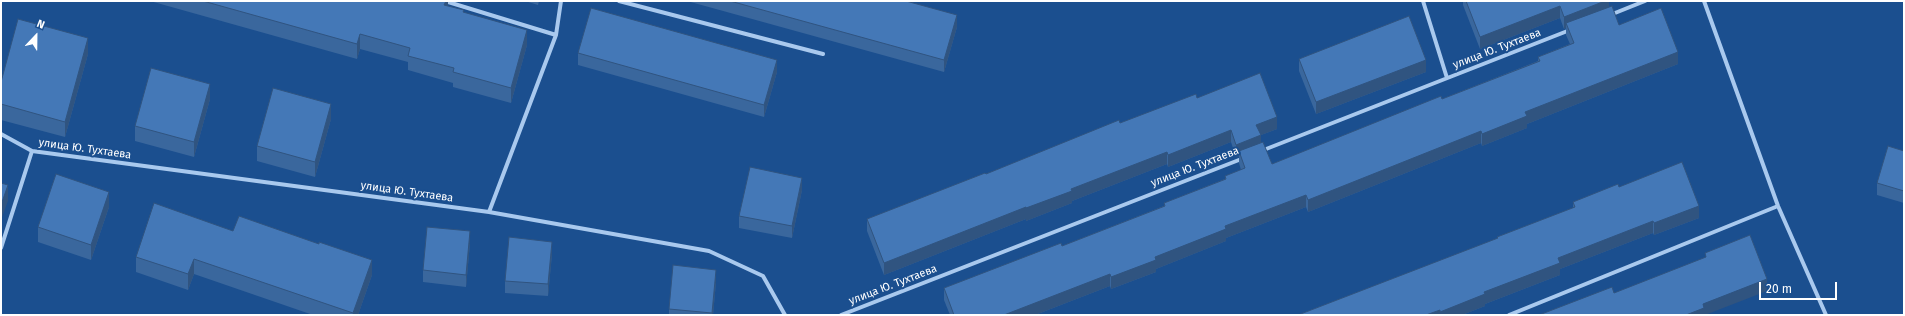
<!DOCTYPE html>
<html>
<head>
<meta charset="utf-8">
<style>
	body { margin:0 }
	#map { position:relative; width:1905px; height:316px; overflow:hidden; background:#1b4f8f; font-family:"Fira Sans",sans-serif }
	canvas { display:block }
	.frame { position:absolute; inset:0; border:2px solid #fff; pointer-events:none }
	.north { position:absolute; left:16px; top:16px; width:40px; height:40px; -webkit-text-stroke:3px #1b4f8f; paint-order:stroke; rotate:22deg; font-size:11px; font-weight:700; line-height:16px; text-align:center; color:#fff }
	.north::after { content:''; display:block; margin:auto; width:14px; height:18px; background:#fff; clip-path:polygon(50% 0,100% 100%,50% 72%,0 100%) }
	.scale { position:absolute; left:1759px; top:282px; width:78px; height:18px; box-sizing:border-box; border:2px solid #fff; border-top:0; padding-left:5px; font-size:12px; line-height:14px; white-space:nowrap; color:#fff; -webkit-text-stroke:3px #1b4f8f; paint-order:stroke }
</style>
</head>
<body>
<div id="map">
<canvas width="1905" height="316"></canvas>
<div class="frame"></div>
<div class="north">N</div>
<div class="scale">20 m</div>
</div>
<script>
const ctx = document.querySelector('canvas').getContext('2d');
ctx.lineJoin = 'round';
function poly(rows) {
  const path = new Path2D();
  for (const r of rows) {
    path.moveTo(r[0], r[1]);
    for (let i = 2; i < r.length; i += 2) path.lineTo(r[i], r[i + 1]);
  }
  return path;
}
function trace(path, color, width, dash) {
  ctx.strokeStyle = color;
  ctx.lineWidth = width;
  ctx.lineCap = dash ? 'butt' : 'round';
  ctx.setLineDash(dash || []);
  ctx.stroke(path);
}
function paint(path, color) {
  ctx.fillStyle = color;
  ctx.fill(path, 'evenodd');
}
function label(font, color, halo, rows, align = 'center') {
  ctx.font = font + ' "Fira Sans",sans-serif';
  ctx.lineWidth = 4;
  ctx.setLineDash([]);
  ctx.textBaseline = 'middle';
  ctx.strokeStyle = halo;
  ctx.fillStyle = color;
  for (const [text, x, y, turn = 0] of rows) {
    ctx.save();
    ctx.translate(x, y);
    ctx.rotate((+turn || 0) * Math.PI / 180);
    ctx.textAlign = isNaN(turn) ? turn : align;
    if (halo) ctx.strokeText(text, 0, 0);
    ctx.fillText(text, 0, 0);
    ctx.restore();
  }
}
const street = poly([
	[445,1,556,35],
	[619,1,823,54],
	[1423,1,1447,78],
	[1704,1,1778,206,1826,315],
	[1610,15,1645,1],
	[1,134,32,151,489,212,709,251,763,276,785,315],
	[1261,151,1570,30],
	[489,212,556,35,561,1],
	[1,248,32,151],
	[841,315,1244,158],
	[1509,315,1778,206]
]);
const wall = poly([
	[150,1,448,1,448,6,464,12,527,45,511,103,453,87,453,83,408,70,408,62,360,49,357,59],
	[525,1,539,1,538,5],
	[687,1,906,1,957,27,944,72],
	[1463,1,1609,1,1609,7,1619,25,1678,64,1527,124,1527,128,1482,146,1481,143,1308,212,1306,207,1226,238,1226,241,1156,269,1156,272,1111,289,1110,286,1035,315,950,315,944,300,944,288,1062,246,1164,206,1164,203,1225,179,1225,176,1241,170,1239,163,1239,156,1236,157,1231,142,1168,167,1167,164,1072,201,1072,203,1026,221,1026,219,884,275,867,231,867,219,1120,123,1197,98,1277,129,1261,135,1261,143,1272,164,1442,99,1538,61,1538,57,1570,44,1566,35,1566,28,1564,29,1560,18,1480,49,1463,5],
	[578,53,777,72,764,117,578,65],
	[88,54,65,137,1,120,1,82],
	[1299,59,1426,72,1316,114,1299,71],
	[210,99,194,157,135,141,135,126],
	[331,119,315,177,257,161,257,146],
	[1904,151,1904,203,1877,195,1877,183],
	[1619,187,1699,218,1654,235,1653,233,1560,269,1560,275,1485,304,1485,306,1462,315,1298,315,1497,239,1497,237,1573,208,1573,202],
	[802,190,792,238,739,228,739,216],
	[109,207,91,260,38,242,38,227],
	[233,231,372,275,358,315,313,315,194,274,188,290,136,272,136,257],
	[470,243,466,287,423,282,423,270],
	[552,254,548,296,505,293,505,281],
	[716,282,713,315,669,315,669,309]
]);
const shadedWall = poly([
	[446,1,448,1,448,6,444,5],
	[1605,1,1609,1,1609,11,1566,23,1566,28,1564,29,1564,17],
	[1560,6,1560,18,1480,49,1480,37],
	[957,15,957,27,944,72,944,60],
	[527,30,527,45,511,103,511,88],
	[360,34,360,49,357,59,357,44],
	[88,38,88,54,65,137,65,122],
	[1678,52,1678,64,1527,124,1527,128,1482,146,1482,134,1525,112],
	[777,60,777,72,764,117,764,105],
	[1426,60,1426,72,1316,114,1316,102],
	[210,84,210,99,194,157,194,142],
	[331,104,331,119,315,177,315,162],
	[1277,117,1277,129,1256,137,1256,125],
	[1231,130,1231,142,1168,167,1168,155],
	[1481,131,1481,143,1308,212,1308,200],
	[1261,135,1261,147,1239,151,1239,156,1236,157,1236,145],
	[1167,152,1167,164,1072,201,1072,203,1026,221,1026,208,1071,189],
	[802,178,802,190,792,238,792,226],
	[8,185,8,201,1,220,1,205],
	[109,192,109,207,91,260,91,245],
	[1306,195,1306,207,1226,238,1226,241,1156,269,1156,272,1111,289,1111,277,1155,257,1225,226],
	[1699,206,1699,218,1654,235,1654,223],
	[1026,207,1026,219,884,275,884,263],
	[1653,221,1653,233,1560,269,1560,275,1485,304,1485,306,1462,315,1440,315,1440,312,1558,258],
	[470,231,470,243,466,287,466,275],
	[552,242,552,254,548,296,548,284],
	[194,259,194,274,188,290,188,274],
	[372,260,372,275,358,315,353,315,353,313],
	[716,270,716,282,713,315,712,315],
	[1110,274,1110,286,1035,315,1004,315],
	[1767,279,1767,291,1705,315,1686,315,1703,304],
	[1440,310,1440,315,1426,315]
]);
const building = poly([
	[203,1,446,1,444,5,464,10,463,12,527,30,511,88,453,72,454,68,408,56,410,48,360,34,357,44,203,1],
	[730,1,906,1,957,15,944,60,730,1],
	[1466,1,1605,1,1564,17,1560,6,1480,37,1466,1],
	[1612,6,1619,25,1661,8,1678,52,1525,112,1527,116,1482,134,1481,131,1308,200,1306,195,1225,226,1226,229,1155,257,1156,260,1111,277,1110,274,1004,315,954,315,944,288,1061,243,1062,246,1165,206,1164,203,1226,179,1225,176,1245,168,1239,151,1263,142,1272,164,1441,96,1442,99,1540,61,1538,57,1574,43,1566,23,1612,6],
	[591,8,777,60,764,105,578,53,591,8],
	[1409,16,1426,60,1316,102,1299,59,1409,16],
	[18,19,88,38,65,122,1,104,1,82,18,19],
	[151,68,210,84,194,142,135,126,151,68],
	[1260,73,1277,117,1256,125,1261,135,1236,145,1231,130,1168,155,1167,152,1071,189,1072,191,1026,208,1026,207,884,263,867,219,985,173,986,174,1119,120,1120,123,1196,94,1197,98,1260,73],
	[273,88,331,104,315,162,257,146,273,88],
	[1888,146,1904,151,1904,191,1877,183,1888,146],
	[1682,162,1699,206,1654,223,1653,221,1558,258,1560,263,1484,292,1485,294,1440,312,1440,310,1426,315,1298,315,1498,238,1497,237,1575,207,1573,202,1618,184,1619,187,1682,162],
	[750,167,802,178,792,226,739,216,750,167],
	[56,174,109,192,91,245,38,227,56,174],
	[1,183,8,185,1,205,1,183],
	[154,203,233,231,239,216,319,244,319,242,372,260,353,313,194,259,188,274,136,257,154,203],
	[427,227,470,231,466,275,423,270,427,227],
	[1750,235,1767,279,1703,304,1704,308,1686,315,1539,315,1612,287,1614,293,1706,257,1705,253,1750,235],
	[509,237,552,242,548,284,505,281,509,237],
	[673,265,716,270,712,313,669,309,673,265]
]);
const streetNames = [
	["улица Ю. Тухтаева",1497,49,-21],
	["улица Ю. Тухтаева",85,149,8],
	["улица Ю. Тухтаева",1195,167,-21],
	["улица Ю. Тухтаева",407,192,8],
	["улица Ю. Тухтаева",893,285,-21]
];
trace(street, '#a9c9ee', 4);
paint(wall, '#3a679d');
paint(shadedWall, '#305480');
paint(building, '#4478b7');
trace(building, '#305480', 1);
label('11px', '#fff', '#1b4f8f', streetNames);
</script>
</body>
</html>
